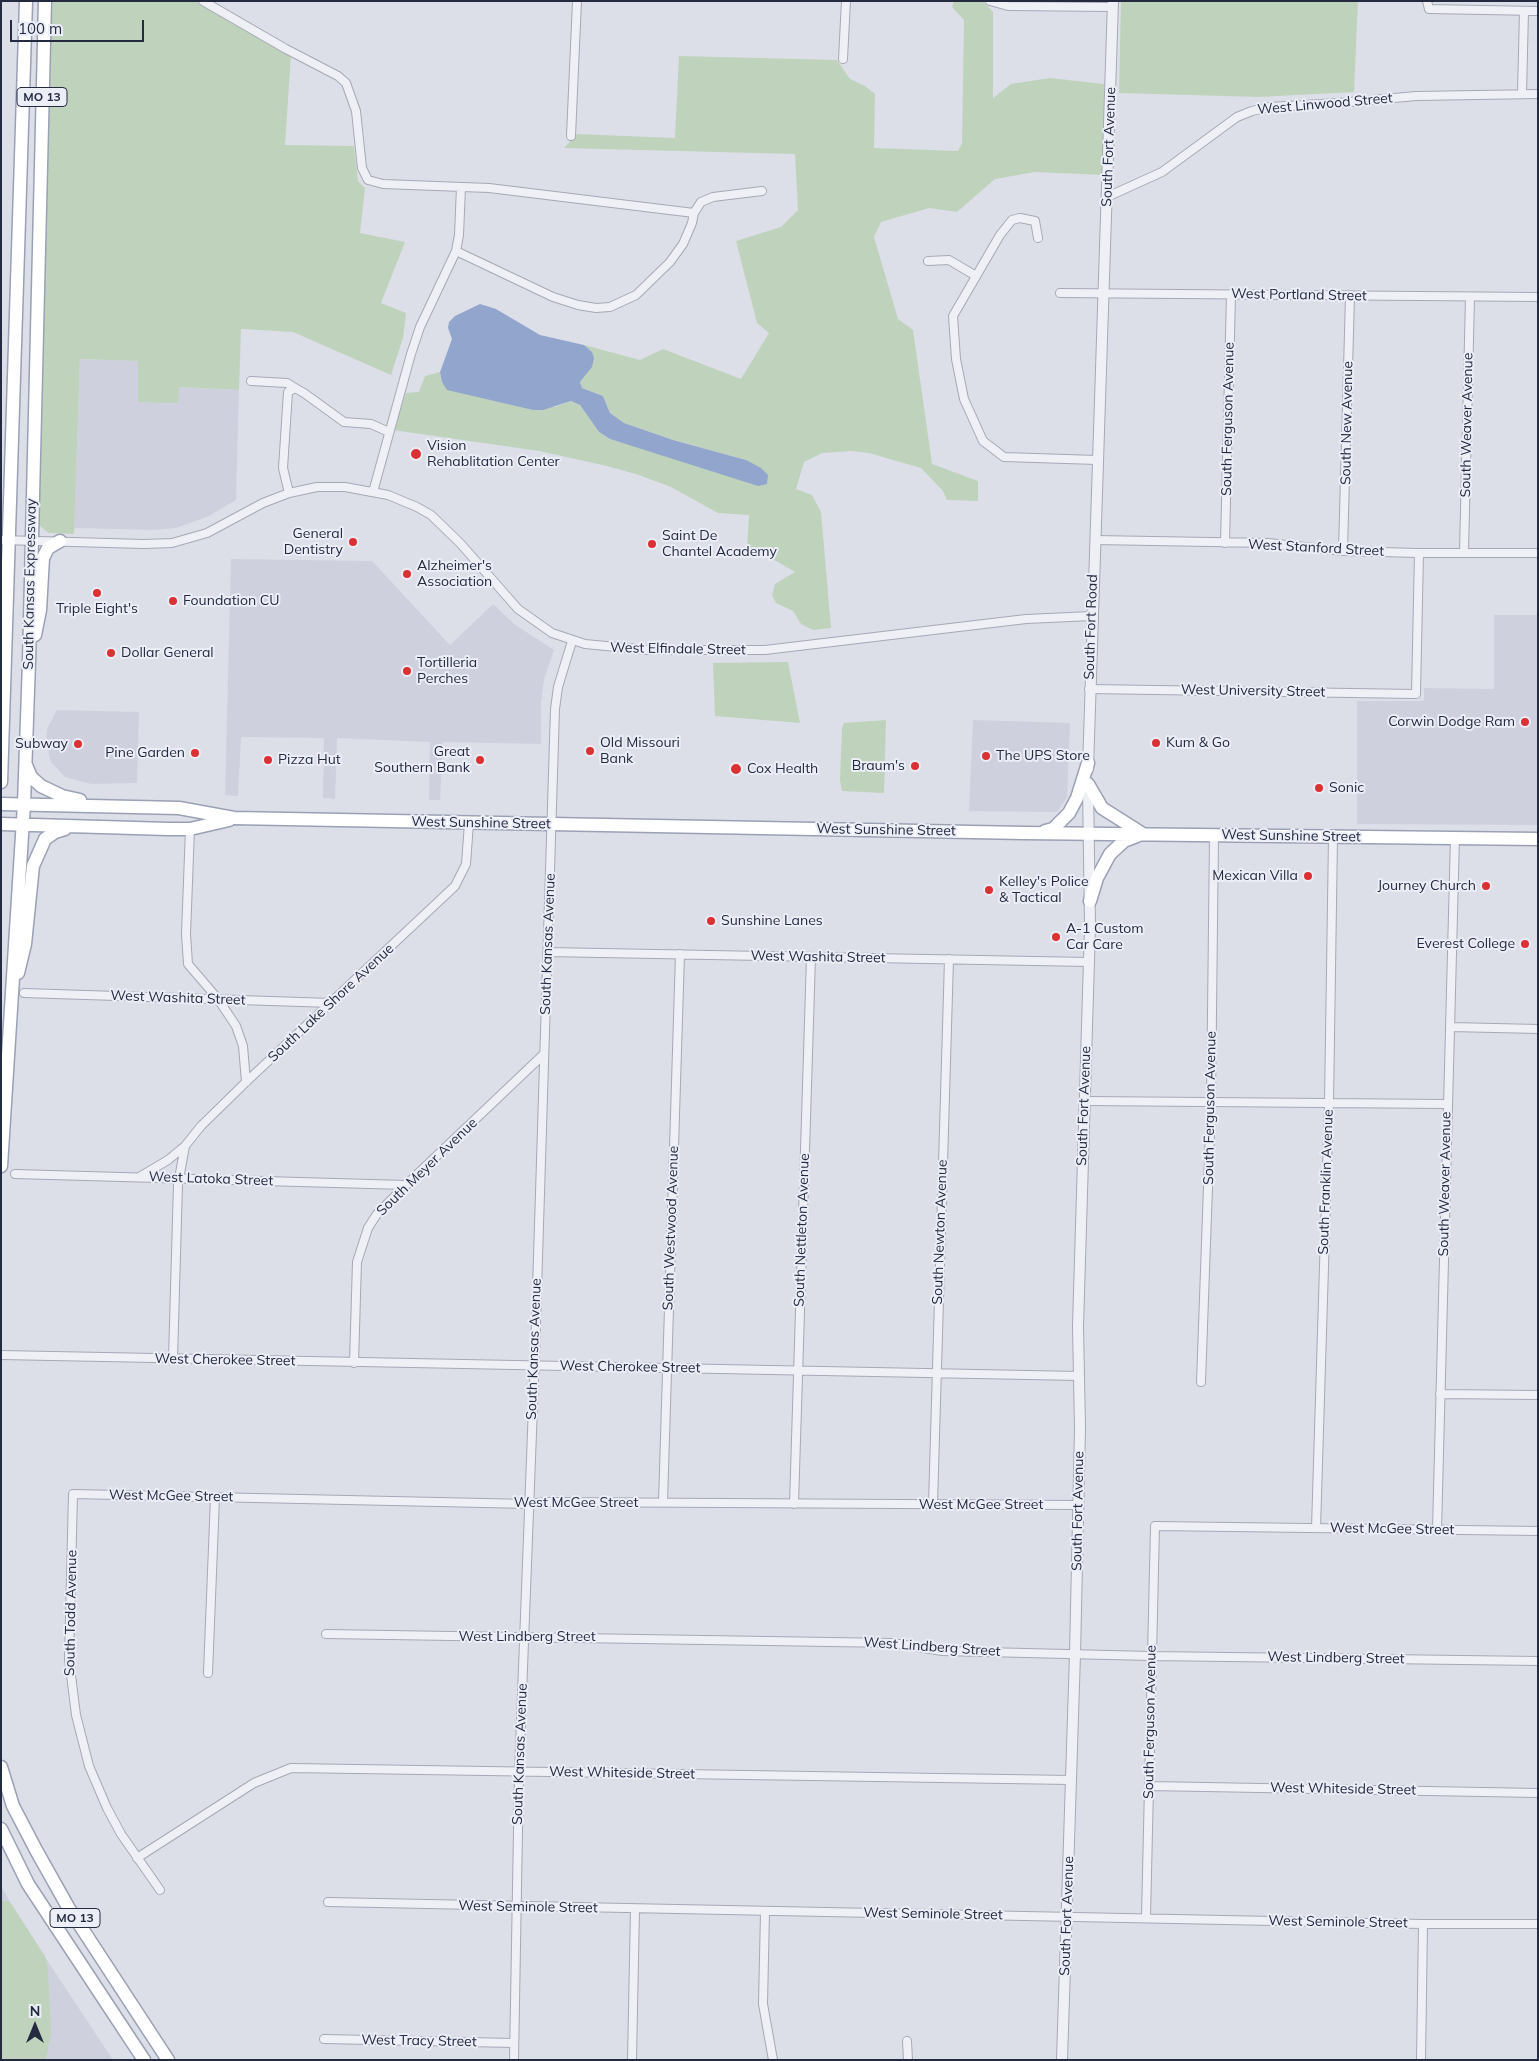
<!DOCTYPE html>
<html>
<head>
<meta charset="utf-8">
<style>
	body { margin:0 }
	#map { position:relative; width:1539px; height:2061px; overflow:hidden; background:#dcdfe8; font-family:Mulish,sans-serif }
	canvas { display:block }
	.frame { position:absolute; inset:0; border:2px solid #242a40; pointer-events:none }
	.north { position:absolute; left:10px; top:2001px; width:50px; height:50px; -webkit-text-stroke:4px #ebeef6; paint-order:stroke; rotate:0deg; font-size:14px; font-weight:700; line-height:20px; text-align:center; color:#242a40 }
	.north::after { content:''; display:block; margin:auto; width:18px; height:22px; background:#242a40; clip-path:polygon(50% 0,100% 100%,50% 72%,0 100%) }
	.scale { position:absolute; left:10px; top:20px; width:134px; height:22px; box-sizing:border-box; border:2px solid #242a40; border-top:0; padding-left:6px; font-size:15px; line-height:18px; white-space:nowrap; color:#242a40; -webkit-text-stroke:4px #ebeef6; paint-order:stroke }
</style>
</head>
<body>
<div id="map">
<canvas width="1539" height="2061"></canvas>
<div class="frame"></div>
<div class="north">N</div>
<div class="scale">100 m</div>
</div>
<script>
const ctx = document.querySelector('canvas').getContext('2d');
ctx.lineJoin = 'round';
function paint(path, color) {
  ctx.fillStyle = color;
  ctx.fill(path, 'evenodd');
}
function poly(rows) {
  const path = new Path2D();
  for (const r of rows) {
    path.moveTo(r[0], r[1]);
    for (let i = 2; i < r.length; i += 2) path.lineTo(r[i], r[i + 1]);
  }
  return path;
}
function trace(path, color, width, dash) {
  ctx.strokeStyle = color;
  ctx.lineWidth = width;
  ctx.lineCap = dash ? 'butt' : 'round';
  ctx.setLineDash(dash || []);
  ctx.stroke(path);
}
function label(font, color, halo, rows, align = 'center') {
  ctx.font = font + ' Mulish,sans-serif';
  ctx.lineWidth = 4;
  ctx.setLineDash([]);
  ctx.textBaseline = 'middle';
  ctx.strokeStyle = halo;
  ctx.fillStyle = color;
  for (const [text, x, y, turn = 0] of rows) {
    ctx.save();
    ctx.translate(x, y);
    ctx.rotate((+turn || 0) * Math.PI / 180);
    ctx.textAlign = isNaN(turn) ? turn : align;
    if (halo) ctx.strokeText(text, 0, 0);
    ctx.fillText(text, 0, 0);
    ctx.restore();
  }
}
const built = poly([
	[80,359,139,361,138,402,179,387,239,390,236,500,209,516,176,528,154,530,74,528],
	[231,559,372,561,450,645,493,604,514,624,554,650,544,679,541,704,541,744,443,742,440,800,429,800,430,742,337,738,335,799,323,798,324,738,241,737,238,796,225,795],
	[1494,615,1538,615,1538,825,1357,824,1357,701,1424,701,1424,688,1494,689],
	[57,710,139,712,137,783,91,784,65,777,51,762,46,743,47,729],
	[973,720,1070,723,1067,797,1057,812,969,811],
	[1,1886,20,1919,113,2060,1,2060]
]);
const green = poly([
	[50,1,198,1,291,55,285,145,354,146,358,181,365,188,360,233,405,242,381,303,406,313,403,338,391,375,293,332,241,329,239,390,179,387,178,403,138,402,138,361,80,359,74,534,49,533,40,526,38,519],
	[954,1,983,1,993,12,993,98,1011,84,1050,78,1104,84,1104,175,1035,172,995,179,957,212,929,208,881,222,874,237,898,319,913,330,932,464,978,481,978,501,947,500,943,491,921,468,869,453,851,451,822,453,804,462,796,489,812,495,821,512,831,628,813,630,801,624,793,611,776,603,772,595,775,584,795,572,776,561,747,549,749,515,718,513,671,487,639,475,607,466,539,451,393,430,406,393,419,392,425,376,440,372,442,382,555,407,571,401,580,405,599,432,610,439,634,446,746,460,673,440,624,423,610,413,603,396,582,388,580,382,585,376,592,352,584,345,640,360,663,349,741,379,769,333,757,323,736,241,781,227,798,210,795,154,564,148,577,134,675,138,679,56,837,60,850,79,865,86,875,94,874,148,958,151,962,143,964,20,952,7],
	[1121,1,1358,1,1354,92,1259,97,1119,93],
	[788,662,800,723,715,716,713,663],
	[886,720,884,793,842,791,840,780,842,728,844,723],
	[1,1900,10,1902,45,1956,48,1968,51,2032,46,2060,1,2060]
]);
const water = poly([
	[480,304,496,309,540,335,584,345,592,352,594,358,592,367,580,382,582,388,603,396,610,413,624,423,673,440,746,460,761,468,768,475,767,484,758,486,610,439,599,432,580,405,571,401,543,410,533,410,447,390,442,382,440,372,452,339,448,328,449,322,455,316]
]);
const minor = poly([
	[203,1,286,49,338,76,346,83,356,111,362,168,368,180,383,184,489,188,694,213],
	[990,1,1008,6,1113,7],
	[1427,1,1429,9,1538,11],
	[843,59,846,1],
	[1522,94,1524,11],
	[571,136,577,1],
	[1107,197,1162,172,1237,117,1252,111,1269,107,1339,103,1416,96,1538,94],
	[1038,238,1035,221,1020,218,1012,220,1000,235,953,316,956,359,964,399,983,441,1004,457,1097,460],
	[456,251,553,297,578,305,596,308,610,307,636,295,670,262,683,244,692,223,694,213,701,202,713,197,762,191],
	[928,261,949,260,976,276],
	[1060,293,1538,297],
	[251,381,287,383,295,388],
	[373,492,411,354,420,327,456,251,459,235,461,187],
	[289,493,283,468,288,392,295,388,304,393,344,422,371,424,389,432],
	[1,540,144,544,172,543,207,533,263,503,289,493,317,487,345,487,388,495,417,507,431,515,460,543,518,609,552,633,585,644,648,650,765,650,1026,619,1092,616],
	[1095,540,1268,543,1343,551,1419,553,1538,553],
	[1225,543,1231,294],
	[1343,551,1350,296],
	[1464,552,1470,297],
	[1089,689,1416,694,1419,553],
	[190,829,186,934,188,964,218,999,236,1026,243,1046,246,1082],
	[547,952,1089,962],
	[24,993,332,1003],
	[1451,1027,1538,1029],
	[1084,1101,1447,1104],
	[15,1174,406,1185],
	[141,1176,168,1160,185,1146],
	[1,1355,1079,1376],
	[173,1359,178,1184,185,1146,201,1126,246,1082,455,886,466,864,469,823],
	[354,1363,357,1262,368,1228,377,1214,406,1185,544,1054],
	[1201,1382,1211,1103,1214,835],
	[1440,1394,1538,1395],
	[663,1502,680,954],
	[794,1504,811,957],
	[933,1504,949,959],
	[1316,1528,1329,1103,1333,837],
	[1437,1530,1455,837],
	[326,1634,893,1643,942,1651,1151,1656,1538,1661],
	[208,1673,215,1497],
	[1149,1786,1538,1793],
	[137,1858,254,1783,291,1768,1071,1780],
	[160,1890,121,1834,107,1808,89,1766,76,1715,69,1659,73,1494,529,1504,546,1502,1078,1505],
	[328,1902,1423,1924,1538,1924],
	[765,1912,763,2004,773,2060],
	[1146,1917,1155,1526,1538,1531],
	[324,2039,514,2043],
	[907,2041,908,2060],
	[514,2060,519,1773,535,1354,555,709,558,687,572,641],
	[632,2060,635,1909],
	[1421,2060,1423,1924]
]);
const tertiary = poly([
	[1088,769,1113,1],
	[1062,2060,1075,1654,1080,1428,1078,1326,1090,927,1088,784]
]);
const primary = poly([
	[35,635,40,610,43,558,48,548,60,541],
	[26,765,31,777,41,786,62,796,80,800],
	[1,782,26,1],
	[1088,784,1102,808,1143,834],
	[1,804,179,808,234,818,1025,833,1538,839],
	[1,824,168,829,190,829,229,820],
	[1045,831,1053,829,1069,813,1077,798,1088,763],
	[1090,901,1097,878,1110,854,1124,841,1137,836],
	[18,973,25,944,33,866,45,839,55,832,65,829],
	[1,1166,24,804,29,662,45,1],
	[1,1767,13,1806,36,1850,68,1907,168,2060],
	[1,1829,28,1884,144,2060]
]);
const markers = [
	[416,454,6,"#dc3133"],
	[353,542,5,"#dc3133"],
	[652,544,5,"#dc3133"],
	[407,574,5,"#dc3133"],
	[97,593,5,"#dc3133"],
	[173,601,5,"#dc3133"],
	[111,653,5,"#dc3133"],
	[407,671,5,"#dc3133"],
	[1525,722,5,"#dc3133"],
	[1156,743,5,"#dc3133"],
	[78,744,5,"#dc3133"],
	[590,751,5,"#dc3133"],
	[195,753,5,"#dc3133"],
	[986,756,5,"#dc3133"],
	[268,760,5,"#dc3133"],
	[480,760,5,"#dc3133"],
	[915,766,5,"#dc3133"],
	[736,769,6,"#dc3133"],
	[1319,788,5,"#dc3133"],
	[1308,876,5,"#dc3133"],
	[1486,886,5,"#dc3133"],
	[989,890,5,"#dc3133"],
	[711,921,5,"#dc3133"],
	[1056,937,5,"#dc3133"],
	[1525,944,5,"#dc3133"]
];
const shields = [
	[42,97,50],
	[75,1918,50]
];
const shieldNames = [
	["MO 13",42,97],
	["MO 13",75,1918]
];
const streetNames = [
	["West Linwood Street",1325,104,-5],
	["South Fort Avenue",1109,147,-88],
	["West Portland Street",1299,295,1],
	["South Ferguson Avenue",1228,419,-89],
	["South New Avenue",1347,423,-89],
	["South Weaver Avenue",1467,425,-89],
	["West Stanford Street",1316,548,3],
	["South Kansas Expressway",30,584,-89],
	["South Fort Road",1091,627,-88],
	["West Elfindale Street",678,649,1],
	["West University Street",1253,691,1],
	["West Sunshine Street",481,823,1],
	["West Sunshine Street",886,830,1],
	["West Sunshine Street",1291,836,1],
	["South Kansas Avenue",548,944,-88],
	["West Washita Street",818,957,1],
	["West Washita Street",178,998,2],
	["South Lake Shore Avenue",331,1003,-43],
	["South Fort Avenue",1084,1106,-88],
	["South Ferguson Avenue",1210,1108,-89],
	["South Meyer Avenue",427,1167,-44],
	["West Latoka Street",211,1179,2],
	["South Franklin Avenue",1326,1182,-88],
	["South Weaver Avenue",1445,1184,-89],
	["South Westwood Avenue",671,1228,-88],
	["South Nettleton Avenue",802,1230,-88],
	["South Newton Avenue",940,1232,-88],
	["South Kansas Avenue",534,1349,-88],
	["West Cherokee Street",225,1360,1],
	["West Cherokee Street",630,1367,1],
	["West McGee Street",171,1496,1],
	["West McGee Street",576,1503],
	["West McGee Street",981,1505],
	["South Fort Avenue",1078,1511,-89],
	["West McGee Street",1392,1529,1],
	["South Todd Avenue",71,1613,-89],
	["West Lindberg Street",527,1637],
	["West Lindberg Street",932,1647,4],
	["West Lindberg Street",1336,1658,1],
	["South Ferguson Avenue",1150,1722,-89],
	["South Kansas Avenue",520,1754,-88],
	["West Whiteside Street",622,1773,1],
	["West Whiteside Street",1343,1789,1],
	["West Seminole Street",528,1907,1],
	["West Seminole Street",933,1914,1],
	["South Fort Avenue",1067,1916,-88],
	["West Seminole Street",1338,1922,1],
	["West Tracy Street",419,2041,1]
];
const poiNames = [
	["Vision",427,446],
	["Rehablitation Center",427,462],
	["General",343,534,"right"],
	["Dentistry",343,550,"right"],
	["Saint De",662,536],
	["Chantel Academy",662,552],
	["Alzheimer's",417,566],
	["Association",417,582],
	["Foundation CU",183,601],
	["Triple Eight's",97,609,"center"],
	["Dollar General",121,653],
	["Tortilleria",417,663],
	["Perches",417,679],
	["Corwin Dodge Ram",1515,722,"right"],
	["Old Missouri",600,743],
	["Bank",600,759],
	["Kum & Go",1166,743],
	["Subway",68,744,"right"],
	["Great",470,752,"right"],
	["Southern Bank",470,768,"right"],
	["Pine Garden",185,753,"right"],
	["The UPS Store",996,756],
	["Pizza Hut",278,760],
	["Braum's",905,766,"right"],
	["Cox Health",747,769],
	["Sonic",1329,788],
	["Mexican Villa",1298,876,"right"],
	["Kelley's Police",999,882],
	["& Tactical",999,898],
	["Journey Church",1476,886,"right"],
	["Sunshine Lanes",721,921],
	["A-1 Custom",1066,929],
	["Car Care",1066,945],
	["Everest College",1515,944,"right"]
];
paint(built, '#ced1dd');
paint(green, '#bfd3bc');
paint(water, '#92a6cd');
trace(minor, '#a5a9b6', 10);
trace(tertiary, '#a5a9b6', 12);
trace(primary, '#9aa1b5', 15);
trace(minor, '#eff0f6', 8);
trace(tertiary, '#eff0f6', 10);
trace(primary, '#fff', 12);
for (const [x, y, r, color] of markers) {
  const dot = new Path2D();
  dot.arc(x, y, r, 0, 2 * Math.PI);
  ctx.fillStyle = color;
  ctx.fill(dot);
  trace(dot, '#ebeef6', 2);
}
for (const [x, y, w] of shields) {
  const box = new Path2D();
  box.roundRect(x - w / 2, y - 9.5, w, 19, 4);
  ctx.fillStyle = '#ebeef6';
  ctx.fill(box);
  trace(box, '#242a40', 1);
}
label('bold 12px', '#242a40', null, shieldNames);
label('14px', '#242a40', '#ebeef6', streetNames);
label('14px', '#242a40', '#ebeef6', poiNames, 'left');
</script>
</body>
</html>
